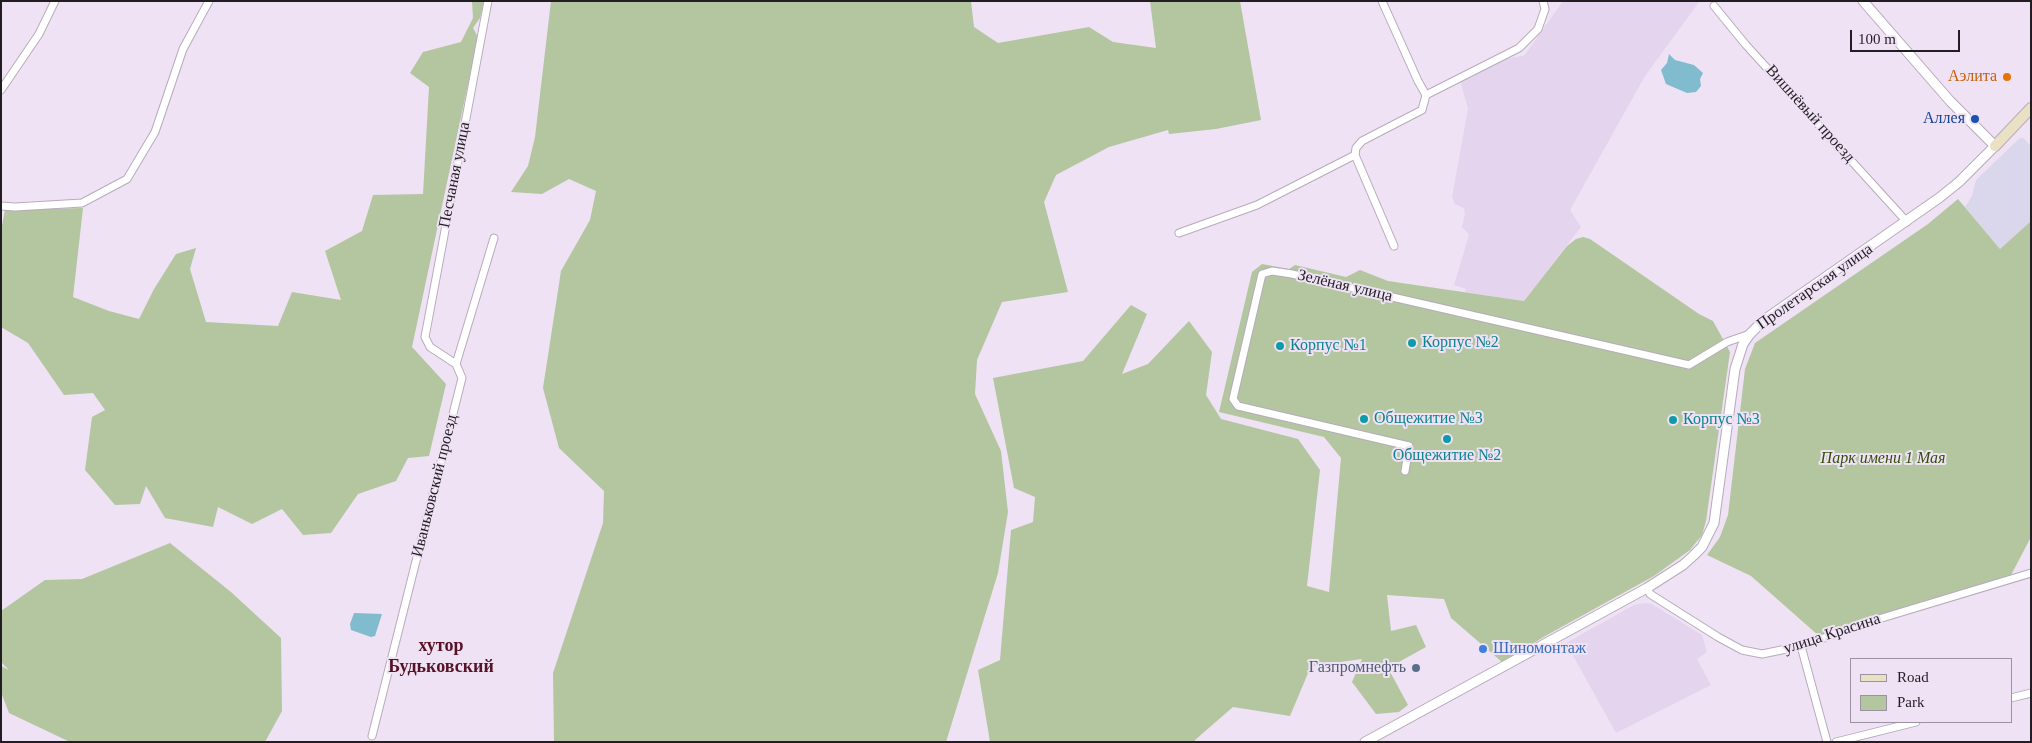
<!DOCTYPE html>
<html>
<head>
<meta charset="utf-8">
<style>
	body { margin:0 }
	#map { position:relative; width:2032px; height:743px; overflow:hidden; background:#eee2f4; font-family:Georgia,serif }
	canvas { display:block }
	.frame { position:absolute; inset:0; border:2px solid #211d23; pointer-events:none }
	.legend { position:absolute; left:1850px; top:658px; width:162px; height:65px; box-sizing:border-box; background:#eee2f4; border:1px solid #9c93a0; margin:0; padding:6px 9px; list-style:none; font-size:15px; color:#211d23 }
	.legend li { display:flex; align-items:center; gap:10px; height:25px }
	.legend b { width:25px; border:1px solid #9c93a0 }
	.scale { position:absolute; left:1850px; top:30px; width:110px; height:22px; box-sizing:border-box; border:2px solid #211d23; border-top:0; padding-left:6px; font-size:15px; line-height:18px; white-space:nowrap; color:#211d23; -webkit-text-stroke:4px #eee2f4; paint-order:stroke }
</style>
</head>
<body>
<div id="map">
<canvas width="2032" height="743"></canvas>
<div class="frame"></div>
<ul class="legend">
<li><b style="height:6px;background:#eae0c3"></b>Road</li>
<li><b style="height:14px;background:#b3c6a0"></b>Park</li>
</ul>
<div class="scale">100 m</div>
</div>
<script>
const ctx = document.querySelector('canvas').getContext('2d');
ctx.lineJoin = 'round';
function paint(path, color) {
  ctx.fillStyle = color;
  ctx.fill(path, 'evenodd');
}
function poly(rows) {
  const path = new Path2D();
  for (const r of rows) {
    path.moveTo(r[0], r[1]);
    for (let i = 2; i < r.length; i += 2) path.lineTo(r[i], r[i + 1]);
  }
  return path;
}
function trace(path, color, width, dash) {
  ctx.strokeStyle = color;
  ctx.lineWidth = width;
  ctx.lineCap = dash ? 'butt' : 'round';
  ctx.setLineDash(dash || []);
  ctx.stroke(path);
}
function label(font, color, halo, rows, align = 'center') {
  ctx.font = font + ' Georgia,serif';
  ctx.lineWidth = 4;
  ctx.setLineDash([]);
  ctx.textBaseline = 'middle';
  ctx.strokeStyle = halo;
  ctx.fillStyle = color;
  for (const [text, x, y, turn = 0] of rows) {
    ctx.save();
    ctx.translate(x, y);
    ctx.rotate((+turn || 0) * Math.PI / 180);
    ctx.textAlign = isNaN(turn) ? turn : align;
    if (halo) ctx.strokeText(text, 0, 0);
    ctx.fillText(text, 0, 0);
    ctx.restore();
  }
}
const commercial = poly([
	[2020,138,2023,138,2031,146,2031,221,2000,249,1965,207,1972,196,1976,180]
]);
const built = poly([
	[1563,1,1699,2,1645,76,1570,210,1581,227,1524,301,1465,292,1466,289,1454,285,1469,235,1462,227,1465,214,1464,208,1455,204,1452,197,1468,109,1460,80,1502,59,1524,56],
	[1645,603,1652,604,1702,635,1707,652,1697,659,1711,685,1616,733,1566,643,1634,605]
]);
const green = poly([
	[472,1,484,1,480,18,473,28,478,37,412,347,446,384,429,456,408,458,396,481,358,494,331,533,303,535,282,509,252,524,218,507,213,527,165,518,146,486,140,504,115,505,85,470,92,417,105,410,93,393,64,395,28,343,1,327,1,231,5,210,83,208,73,297,109,311,139,319,154,289,176,254,196,248,190,269,206,322,278,326,292,292,341,300,325,251,362,231,373,195,423,194,429,87,410,73,423,52,461,42,473,18],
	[551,1,971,1,974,27,998,43,1089,27,1113,42,1156,48,1150,1,1240,1,1261,120,1216,129,1169,134,1168,130,1109,147,1056,175,1044,202,1068,292,1002,302,977,360,975,394,1001,451,1008,512,998,573,946,742,554,742,553,673,603,523,604,491,559,448,543,388,561,271,590,220,596,191,569,179,542,194,511,192,528,166,535,137],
	[1958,199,2000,249,2031,221,2031,537,2010,577,1914,604,1819,636,1751,576,1707,555,1720,537,1728,515,1745,369,1755,343,1928,224],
	[1583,237,1590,239,1699,314,1713,321,1730,352,1706,521,1702,535,1690,550,1654,576,1547,635,1502,662,1451,618,1444,599,1387,595,1391,631,1416,625,1426,647,1388,668,1408,705,1399,712,1376,714,1352,682,1362,659,1311,666,1290,716,1233,707,1195,740,1195,742,990,742,978,670,1000,660,1011,530,1033,522,1035,497,1014,488,993,378,1083,361,1131,305,1147,314,1122,374,1148,364,1189,321,1212,352,1206,395,1221,419,1298,439,1320,470,1307,586,1329,592,1341,458,1324,437,1219,412,1252,272,1262,264,1289,269,1295,265,1346,277,1360,270,1388,281,1524,301,1567,246,1576,239],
	[170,543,231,592,281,638,282,711,265,742,70,742,9,713,1,692,1,666,9,670,1,662,1,611,45,580,82,579]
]);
const water = poly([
	[1669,54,1675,60,1694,65,1703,73,1700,79,1701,86,1696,92,1687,93,1666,84,1661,70,1667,63],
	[354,613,382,614,375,636,371,637,351,630,350,624]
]);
const minor = poly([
	[1382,1,1418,81,1426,95],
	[1714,6,1746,45,1907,222],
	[1,90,39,34,55,1],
	[1355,155,1394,246],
	[1,206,15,207,82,203,127,179,155,132,183,49,209,1],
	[1179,233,1257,205,1355,155,1356,148,1362,141,1422,110,1426,95,1519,48,1538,29,1545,9,1543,1],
	[456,364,430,347,425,337,488,1],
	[1405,471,1409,446,1238,406,1233,399,1262,274,1272,271,1292,274,1689,365,1727,342,1750,334],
	[1647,588,1650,594,1718,637,1742,650,1762,654,1801,646,1872,621,2031,573],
	[1801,646,1827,742],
	[2011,698,2031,693],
	[372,736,462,378,456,364,494,238],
	[1836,742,1916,722]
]);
const tertiary = poly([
	[1365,742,1647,588,1683,565,1693,556,1702,547,1714,523,1735,369,1743,344,1750,334,1764,320,1939,198,1959,182,1995,146,1950,101,1863,1]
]);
const secondary = poly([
	[1995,146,2031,108]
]);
const markers = [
	[2007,77,5,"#e8710a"],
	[1975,119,5,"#1a4fb4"],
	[1412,343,5,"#0f9aa8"],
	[1280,346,5,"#0f9aa8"],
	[1364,419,5,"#0f9aa8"],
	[1673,420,5,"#0f9aa8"],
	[1447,439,5,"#0f9aa8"],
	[1483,649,5,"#3f7fe0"],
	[1416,668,5,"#5c6f8a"]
];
const foodNames = [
	["Аэлита",1997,77]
];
const streetNames = [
	["Вишнёвый проезд",1810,114,48],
	["Песчаная улица",455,175,-79],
	["Зелёная улица",1345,286,13],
	["Пролетарская улица",1815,287,-35],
	["Иваньковский проезд",435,486,-76],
	["улица Красина",1832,634,-18]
];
const transitNames = [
	["Аллея",1965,119]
];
const cultureNames = [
	["Корпус №2",1422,343],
	["Корпус №1",1290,346],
	["Общежитие №3",1374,419],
	["Корпус №3",1683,420],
	["Общежитие №2",1447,456,"center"]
];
const parkNames = [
	["Парк имени 1 Мая",1883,459]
];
const shopNames = [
	["Шиномонтаж",1493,649]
];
const serviceNames = [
	["Газпромнефть",1406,668]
];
const neighbourhoodNames = [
	["хутор",441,646],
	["Будьковский",441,667]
];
paint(commercial, '#dad6eb');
paint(built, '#e5d4ed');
paint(green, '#b3c6a0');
paint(water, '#81bcce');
trace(minor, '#b7abbc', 9);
trace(tertiary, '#b7abbc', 11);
trace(secondary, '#b7abbc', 12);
trace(minor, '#fff', 7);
trace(tertiary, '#fff', 9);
trace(secondary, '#eae0c3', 10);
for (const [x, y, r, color] of markers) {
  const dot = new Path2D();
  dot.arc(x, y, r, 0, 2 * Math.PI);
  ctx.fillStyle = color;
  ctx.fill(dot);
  trace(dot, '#eee2f4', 2);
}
label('16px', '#c56008', '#eee2f4', foodNames, 'right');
label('16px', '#211d23', '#eee2f4', streetNames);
label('16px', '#164399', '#eee2f4', transitNames, 'right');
label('16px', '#0d838f', '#eee2f4', cultureNames, 'left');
label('italic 16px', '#344d0a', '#eee2f4', parkNames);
label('16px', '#366cbe', '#eee2f4', shopNames, 'left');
label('16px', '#4e5e75', '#eee2f4', serviceNames, 'right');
label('bold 18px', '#571226', '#eee2f4', neighbourhoodNames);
</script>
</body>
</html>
